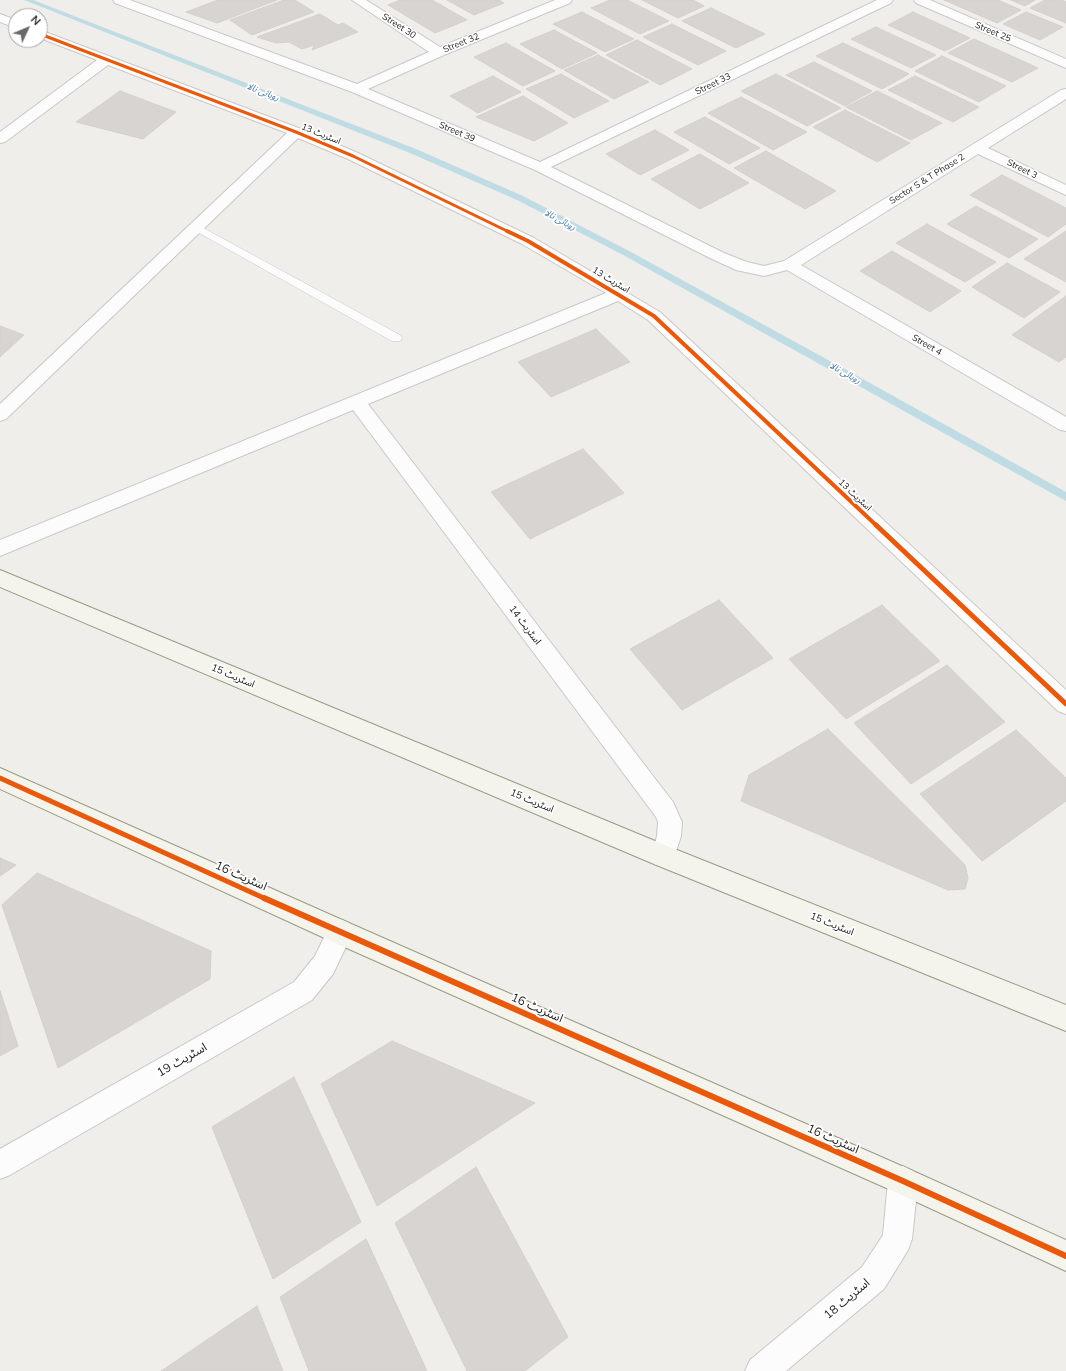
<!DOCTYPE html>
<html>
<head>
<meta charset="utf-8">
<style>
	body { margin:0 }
	#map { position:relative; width:1066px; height:1371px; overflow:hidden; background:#f0eeeb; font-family:Mulish,sans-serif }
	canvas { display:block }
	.north { position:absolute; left:8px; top:8px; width:40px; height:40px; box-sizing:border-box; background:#fff; border:1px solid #a7a7a7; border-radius:50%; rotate:46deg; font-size:11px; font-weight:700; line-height:16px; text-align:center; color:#222 }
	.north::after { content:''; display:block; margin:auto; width:14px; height:18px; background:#6a6968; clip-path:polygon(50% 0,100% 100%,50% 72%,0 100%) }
</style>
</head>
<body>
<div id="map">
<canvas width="1066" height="1371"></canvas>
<div class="north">N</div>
</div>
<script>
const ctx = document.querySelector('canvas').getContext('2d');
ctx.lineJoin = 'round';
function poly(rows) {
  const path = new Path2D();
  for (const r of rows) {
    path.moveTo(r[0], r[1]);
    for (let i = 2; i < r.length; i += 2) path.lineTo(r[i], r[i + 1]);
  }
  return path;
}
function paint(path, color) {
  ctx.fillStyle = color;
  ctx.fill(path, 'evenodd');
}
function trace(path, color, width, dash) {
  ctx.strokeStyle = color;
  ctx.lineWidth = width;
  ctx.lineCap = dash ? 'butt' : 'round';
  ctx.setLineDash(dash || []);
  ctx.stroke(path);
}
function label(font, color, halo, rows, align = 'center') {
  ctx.font = font + ' Mulish,"Noto Sans Arabic",sans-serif';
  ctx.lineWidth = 3.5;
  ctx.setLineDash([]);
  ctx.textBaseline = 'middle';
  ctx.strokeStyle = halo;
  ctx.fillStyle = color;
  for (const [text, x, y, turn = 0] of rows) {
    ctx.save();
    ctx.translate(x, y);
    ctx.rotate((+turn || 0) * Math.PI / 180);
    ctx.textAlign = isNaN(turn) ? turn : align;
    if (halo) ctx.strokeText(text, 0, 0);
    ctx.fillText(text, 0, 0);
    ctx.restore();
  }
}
const stream = poly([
	[24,0,33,0,416,149,523,196,631,252,861,378,1066,492,1066,501,625,256,517,200,410,153,24,0]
]);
const building = poly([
	[218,0,277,0,217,23,186,12,218,0],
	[284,0,295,0,314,12,252,35,230,20,284,0],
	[400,0,432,0,467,20,435,33,388,5,400,0],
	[447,0,499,0,504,3,474,15,447,0],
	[610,0,627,0,669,21,640,34,591,8,610,0],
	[642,0,693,0,704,6,678,18,642,0],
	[944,0,998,0,1021,10,997,23,944,0],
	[1011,0,1035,0,1025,6,1011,0],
	[1045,0,1062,0,1066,2,1066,23,1030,8,1045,0],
	[711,8,765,34,736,48,682,21,711,8],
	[582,12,634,39,605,52,553,24,582,12],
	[913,12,970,38,945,51,888,25,913,12],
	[1026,12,1063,27,1040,40,1003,24,1026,12],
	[320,14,338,25,343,23,358,32,312,50,314,45,302,49,289,42,276,43,257,37,320,14],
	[672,24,726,51,698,65,643,37,672,24],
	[876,27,936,55,911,68,851,39,876,27],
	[554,30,597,53,562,69,520,44,554,30],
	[974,39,1038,68,1012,82,948,53,974,39],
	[637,40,692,69,660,85,606,55,637,40],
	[506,43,555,71,523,86,474,57,506,43],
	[843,43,909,74,882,89,816,56,843,43],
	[598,55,649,82,614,99,564,70,598,55],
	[942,56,1006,86,979,102,915,71,942,56],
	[814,62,872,91,845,106,786,75,814,62],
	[561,74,609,101,574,118,526,89,561,74],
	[776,74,841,108,807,126,741,91,776,74],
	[493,76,521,92,478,113,450,96,493,76],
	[915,76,979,107,953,122,888,90,915,76],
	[120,91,176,112,143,139,76,122,120,91],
	[877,91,942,123,911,140,846,107,877,91],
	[523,96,568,123,534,141,476,117,523,96],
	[741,97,807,132,773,150,708,113,741,97],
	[845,110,910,143,877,162,813,127,845,110],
	[705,117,760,148,729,164,674,132,705,117],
	[655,130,689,150,640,175,606,154,655,130],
	[766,151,836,191,805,209,734,168,766,151],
	[700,154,749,183,700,209,651,179,700,154],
	[1002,175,1066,208,1066,224,1048,237,970,195,1002,175],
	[976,206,1038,239,1009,258,947,224,976,206],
	[927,224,996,262,965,282,896,243,927,224],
	[1066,231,1066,282,1024,259,1066,231],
	[892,251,961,291,930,312,860,271,892,251],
	[1007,263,1060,292,1024,318,972,287,1007,263],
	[1066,296,1066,357,1059,362,1012,335,1066,296],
	[0,326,24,335,0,357,0,326],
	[596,329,630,362,551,397,518,362,596,329],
	[583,449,624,493,530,539,491,492,583,449],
	[719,600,773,658,682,710,630,649,719,600],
	[882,605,940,661,846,719,789,659,882,605],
	[947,665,1005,722,911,784,854,723,947,665],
	[828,729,965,865,968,878,965,889,948,890,741,801,749,775,828,729],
	[1016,730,1066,778,1066,801,982,861,920,794,1016,730],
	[0,858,16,865,0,876,0,858],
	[37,873,211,951,210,979,58,1068,2,905,37,873],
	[0,991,18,1046,0,1056,0,991],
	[392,1041,535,1103,377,1206,321,1084,392,1041],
	[294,1077,361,1222,273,1279,212,1127,294,1077],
	[476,1167,568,1337,525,1371,467,1371,395,1223,476,1167],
	[366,1239,427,1371,309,1371,280,1297,366,1239],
	[257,1306,283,1371,161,1371,257,1306]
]);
const lane = poly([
	[196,224,400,335,402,338,400,341,392,341,192,229,191,227,196,224]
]);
const street = poly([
	[113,0,130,0,357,84,429,52,352,0,366,0,440,47,555,0,572,0,570,3,444,55,368,89,540,162,877,0,893,0,891,3,551,167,724,253,747,262,764,266,784,261,1061,90,1066,89,1066,99,988,148,1066,185,1066,195,978,154,801,265,1066,417,1066,431,1060,430,787,270,764,276,736,270,712,259,535,170,352,92,115,3,113,0],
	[914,0,930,0,1066,59,1066,68,916,3,914,0],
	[0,14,16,20,16,28,0,22,0,14],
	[40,30,301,129,358,153,534,238,660,312,1066,690,1066,714,1058,711,648,320,618,301,368,404,673,802,682,822,681,836,672,864,663,867,654,864,651,856,657,836,658,822,656,817,353,410,0,556,0,540,606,293,522,244,348,159,298,138,6,419,0,421,0,404,287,133,108,65,5,142,0,143,0,132,97,60,40,38,40,30],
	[340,919,349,923,353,932,333,974,312,1000,10,1175,0,1179,0,1149,294,982,315,956,331,923,340,919],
	[903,1166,913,1171,918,1181,912,1239,908,1250,884,1289,786,1371,745,1371,750,1360,862,1267,883,1235,888,1181,893,1171,903,1166]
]);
const secondary = poly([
	[0,570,672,848,1066,1005,1066,1031,654,864,0,587,0,570],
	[0,768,349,923,913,1171,1066,1240,1066,1271,893,1191,331,941,0,789,0,768]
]);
const cyclewayFar3 = poly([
	[40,34,296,132,353,156,509,232]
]);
const cyclewayFar2 = poly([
	[507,231,528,241,654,316,877,526]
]);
const cyclewayFar1 = poly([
	[876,525,1066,704],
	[0,778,266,899]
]);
const cycleway = poly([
	[264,898,903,1181,1066,1256]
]);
const farStreetnames = [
	["Street 30",399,26,33],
	["Street 25",993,32,23],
	["Street 32",461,43,-22],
	["Street 33",713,84,-26],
	["Street 39",457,132,23],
	["اسٹریٹ 13",321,134,22],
	["Street 3",1022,169,26],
	["Sector S & T Phase 2",927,179,-32],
	["اسٹریٹ 13",611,280,31],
	["Street 4",927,345,30],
	["اسٹریٹ 13",855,495,43]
];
const farWaternames = [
	["روہائی نالا",263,92,21],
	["روہائی نالا",560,220,28],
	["روہائی نالا",845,373,29]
];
const streetNames = [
	["اسٹریٹ 14",525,625,53],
	["اسٹریٹ 15",233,676,23],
	["اسٹریٹ 15",532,801,23],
	["اسٹریٹ 15",832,924,22]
];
const nearStreetnames = [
	["اسٹریٹ 16",241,876,24],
	["اسٹریٹ 16",537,1008,24],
	["اسٹریٹ 19",182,1060,-30],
	["اسٹریٹ 16",833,1139,24],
	["اسٹریٹ 18",847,1299,-40]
];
paint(stream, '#bfdbe3');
paint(building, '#d7d4d2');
trace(building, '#d3d0cc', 1);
trace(lane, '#c9c8c7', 1);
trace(street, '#c9c8c7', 2);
trace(secondary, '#999a82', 2);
paint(lane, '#fdfcfc');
paint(street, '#fdfcfc');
paint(secondary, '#f4f4ed');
trace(cyclewayFar3, '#e8590c', 3);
trace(cyclewayFar2, '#e8590c', 4);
trace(cyclewayFar1, '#e8590c', 5);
trace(cycleway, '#e8590c', 6);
label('9px', '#222', '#fff', farStreetnames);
label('italic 9px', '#4a7aab', '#fff', farWaternames);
label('10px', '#222', '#fff', streetNames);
label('12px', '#222', '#fff', nearStreetnames);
</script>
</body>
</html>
